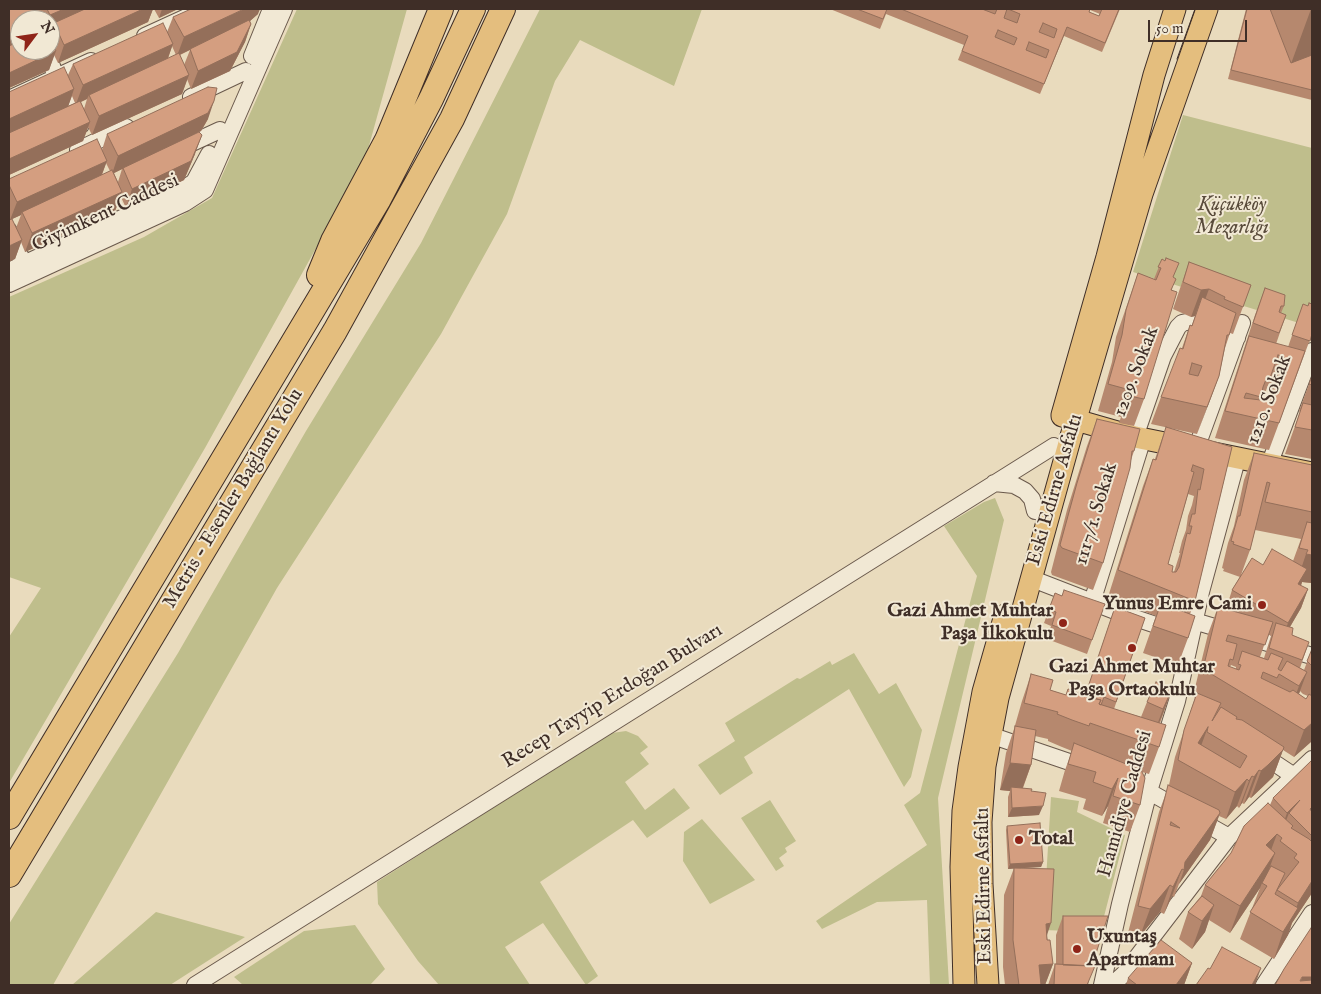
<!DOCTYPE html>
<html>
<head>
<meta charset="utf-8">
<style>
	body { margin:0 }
	#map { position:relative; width:1321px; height:994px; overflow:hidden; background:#e9dbbd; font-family:"IM FELL English",serif }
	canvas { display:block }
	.frame { position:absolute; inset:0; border:10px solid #3f2e27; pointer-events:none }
	.north { position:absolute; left:10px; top:10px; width:50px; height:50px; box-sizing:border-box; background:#f1e8d4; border:1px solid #aa9e8f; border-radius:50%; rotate:59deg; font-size:14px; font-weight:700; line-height:20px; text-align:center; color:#3f2e27 }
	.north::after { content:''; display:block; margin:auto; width:18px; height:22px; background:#8f2418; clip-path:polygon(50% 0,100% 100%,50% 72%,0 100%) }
	.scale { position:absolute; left:1148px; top:20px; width:99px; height:22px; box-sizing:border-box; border:2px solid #3f2e27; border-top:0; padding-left:6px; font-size:15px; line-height:18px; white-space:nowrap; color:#3f2e27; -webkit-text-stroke:4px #f1e8d4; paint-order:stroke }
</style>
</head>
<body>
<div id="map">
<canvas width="1321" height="994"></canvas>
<div class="frame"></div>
<div class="north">N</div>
<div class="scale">50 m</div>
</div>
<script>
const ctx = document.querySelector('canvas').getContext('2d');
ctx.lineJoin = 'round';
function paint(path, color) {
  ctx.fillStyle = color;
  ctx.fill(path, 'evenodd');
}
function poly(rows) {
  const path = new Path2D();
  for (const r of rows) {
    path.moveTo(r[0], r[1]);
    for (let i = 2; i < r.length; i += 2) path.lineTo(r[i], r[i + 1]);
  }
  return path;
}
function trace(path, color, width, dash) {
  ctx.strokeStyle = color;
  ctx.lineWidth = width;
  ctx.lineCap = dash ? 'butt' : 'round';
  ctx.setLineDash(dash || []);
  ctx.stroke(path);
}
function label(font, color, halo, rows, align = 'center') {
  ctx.font = font + ' "IM FELL English",serif';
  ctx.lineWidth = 4;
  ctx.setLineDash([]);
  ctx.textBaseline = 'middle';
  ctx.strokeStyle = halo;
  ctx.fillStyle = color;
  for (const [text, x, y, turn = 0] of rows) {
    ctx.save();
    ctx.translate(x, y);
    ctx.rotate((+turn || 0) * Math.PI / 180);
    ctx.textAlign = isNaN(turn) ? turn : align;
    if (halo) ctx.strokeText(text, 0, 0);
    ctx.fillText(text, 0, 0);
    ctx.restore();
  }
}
const green = poly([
	[297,9,407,9,365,160,205,448,9,783,9,637,41,588,9,577,9,297,144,237,212,198],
	[540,9,702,9,674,86,580,40,555,81,507,214,441,334,277,588,53,985,9,985,9,924,178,653,306,431,421,243],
	[1183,115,1312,148,1312,327,1133,272],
	[995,498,1004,520,938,798,949,985,930,985,927,900,877,902,822,929,816,921,927,845,904,805,920,793,977,576,944,526,984,502],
	[854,653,879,694,896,683,922,730,911,777,904,787,849,689,744,757,753,773,720,795,698,765,735,741,725,723,797,678,800,679,830,661,832,665],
	[626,731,638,736,648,747,640,753,649,764,625,782,645,810,674,788,690,808,647,838,633,820,540,882,598,976,586,985,543,923,505,947,530,985,439,985,418,961,378,904,377,882,581,751,612,733],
	[1051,797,1079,801,1077,812,1125,835,1100,932,1043,930],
	[770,800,796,841,785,848,787,852,779,858,784,866,776,871,741,818],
	[702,819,755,880,710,904,683,861,684,832],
	[156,912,245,937,170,985,72,985],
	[355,925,385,969,370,985,243,985,234,977,304,931]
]);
const minor = poly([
	[145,36,204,9],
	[46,50,56,77,81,125],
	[252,56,271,9],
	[191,97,246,71],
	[9,99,91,61],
	[181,148,220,130],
	[78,150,126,127],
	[9,231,24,264],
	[13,269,182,190,194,182,209,154],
	[9,284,185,203,205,190,284,9],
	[1135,437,1163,356,1178,327,1182,323,1191,321,1237,338],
	[1196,449,1242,323],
	[1269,465,1312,351],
	[994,483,1014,485,1025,491,1032,499,1035,511],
	[1030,578,1123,614,1174,631],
	[1092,602,1143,438],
	[1194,621,1312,656],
	[990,735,1087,768],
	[1261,754,1294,776],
	[1141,787,1229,837],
	[195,985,1054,446],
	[1102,985,1120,904,1149,791,1177,701,1201,592,1237,460],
	[1112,985,1124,974,1229,837,1312,759],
	[1264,985,1312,913]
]);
const major = poly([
	[1062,415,1107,257,1154,75,1175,9],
	[1062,416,1135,437,1312,473],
	[964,985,961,867,963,811,969,767,983,692,1005,615],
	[988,985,982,884,981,822,985,766,998,698,1071,436,1142,194,1207,9]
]);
const highway = poly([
	[319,275,333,241,387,140,441,9],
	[9,817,379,199,431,99,473,9],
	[9,875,335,331,452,119,503,9]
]);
const tram = poly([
	[1177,59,1195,9]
]);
const wall = poly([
	[9,9,153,9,148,22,58,63,54,55,49,70,9,88],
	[20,20,50,20,52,30,50,35,50,50,20,50],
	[154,9,178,9,159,18],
	[830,9,1120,9,1102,52,1064,36,1040,94,958,60,964,45,886,14,880,29],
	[1090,10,1100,14,1099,16,1089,12],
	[1246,9,1312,9,1312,100,1228,79],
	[258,14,250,21,251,24,245,42,230,71,191,89,187,79,182,94,92,135,88,127,83,141,9,175,9,92,68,75,73,64,167,32,173,17],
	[172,46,176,55,168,59],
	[190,50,184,65,180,55],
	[72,96,75,103,68,106],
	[87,99,84,109,81,102],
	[208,119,201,131,188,137,195,154,184,180,126,208,121,197,115,211,25,252,21,242,15,259,9,218,9,179,102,150,107,134],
	[106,163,110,171,102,175],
	[122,169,118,182,114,173],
	[21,215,16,228,12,219],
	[1162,259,1173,277,1172,290,1144,399,1134,426,1119,423,1121,417,1098,411,1112,362,1116,337,1138,273,1154,279],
	[1189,262,1251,285,1233,334,1230,333,1225,348,1219,376,1197,434,1151,424,1161,397,1182,348,1190,325,1192,325,1195,316,1191,317,1173,309],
	[1265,288,1284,306,1281,313,1286,315,1276,344,1288,347,1303,304,1312,334,1269,450,1215,438,1255,315],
	[1269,383,1274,384,1268,401,1262,400],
	[1312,376,1312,459,1285,454,1300,412,1299,411],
	[1097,419,1134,451,1131,460,1103,563,1093,590,1052,575,1051,572,1067,510,1087,446],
	[1166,427,1232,447,1195,601,1190,614,1188,638,1178,665,1143,653,1156,616,1108,597,1143,486,1153,459,1155,459],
	[1188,494,1194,496,1192,505,1188,516,1186,530,1182,541,1179,553,1180,553,1174,572,1172,572,1168,564],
	[1254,453,1312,465,1312,583,1302,582,1301,586,1308,589,1301,608,1290,627,1292,635,1309,642,1300,668,1304,670,1312,649,1312,741,1294,757,1283,750,1273,777,1251,798,1249,797,1244,804,1242,803,1239,808,1237,806,1226,819,1219,816,1210,840,1179,884,1174,897,1172,896,1164,914,1160,912,1140,936,1128,933,1159,812,1169,785,1175,757,1195,698,1193,696,1208,634,1218,607,1226,609,1232,590,1240,577,1223,571,1224,569,1222,568,1228,543,1234,526,1244,480],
	[1255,530,1301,539,1293,561,1241,575,1250,550],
	[1268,634,1271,636,1264,658,1260,657],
	[1231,665,1236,667,1236,669,1230,667],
	[1300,691,1303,694,1308,696,1306,699,1299,694],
	[1055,593,1062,596,1105,604,1087,654,1047,639,1051,626,1044,623],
	[1115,607,1145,618,1114,709,1141,717,1147,702,1172,689,1160,723,1159,747,1149,774,1142,772,1140,805,1130,832,1103,823,1108,806,1102,816,1083,809,1086,799,1059,791,1065,770,1072,751,1062,747,1048,741,1048,739,1035,736,1031,765,1023,788,1031,791,1039,815,1008,817,1008,797,1010,791,1000,790,1006,753,1014,729,1022,701,1031,674,1050,690,1066,695,1085,696],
	[1312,760,1312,893,1292,923,1288,935,1274,959,1240,939,1260,888,1230,933,1209,920,1205,932,1192,949,1179,939,1188,912,1201,896,1205,885,1270,805,1273,798],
	[1007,826,1043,862,1041,867,1021,868,1047,937,1053,964,1045,985,1005,985,1003,967,1004,895,1014,868,1008,869,1006,830],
	[1063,916,1092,966,1088,985,1048,985,1055,964,1056,964,1056,935],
	[1192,963,1184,985,1126,985,1128,978]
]);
const shadedWall = poly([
	[64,9,98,9,54,23,52,30,50,31,50,20,48,20,50,15],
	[143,9,153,9,148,22,58,63,64,45],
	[162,9,178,9,159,18],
	[244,9,260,9,258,14,250,21,177,56,184,37],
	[1311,9,1312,9,1312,63,1288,72],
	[251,24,245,42,230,71,191,89,198,71],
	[20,28,20,43,9,48,9,33],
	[173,44,166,63,89,95,87,99,76,104,83,85],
	[56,51,49,70,9,88,9,73],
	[189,75,182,94,92,135,99,116],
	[74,89,68,107,9,134,9,119],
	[214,101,208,119,201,131,112,174,118,156],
	[90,122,83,141,9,175,9,159],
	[202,135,195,154,184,180,126,208,132,189],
	[107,161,100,179,22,212,21,215,10,220,17,202],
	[122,192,115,211,25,252,32,233],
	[22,240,15,259,9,262,9,246],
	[1209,289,1199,316,1202,297,1195,316,1191,317,1201,290],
	[1219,376,1209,403,1197,434,1207,407],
	[1306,554,1312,555,1312,583,1302,582,1300,588,1297,581],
	[1308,589,1301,608,1281,642,1288,623],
	[1307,672,1297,699,1289,713,1299,686],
	[1172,689,1162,716,1153,736,1163,709],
	[1312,723,1312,741,1294,757,1304,730],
	[1208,727,1198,754,1198,743],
	[1283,750,1273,777,1251,798,1261,771],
	[1010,763,1031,765,1021,792,1011,787,1010,791,1000,790],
	[1259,770,1249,797,1244,804,1254,777],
	[1252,776,1242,803,1239,808,1249,781],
	[1118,778,1108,806,1102,816,1112,789],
	[1247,779,1237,806,1226,819,1235,792],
	[1300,800,1289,813,1280,836,1279,836,1287,813],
	[1043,806,1039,815,1008,817,1012,808],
	[1220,813,1210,840,1179,884,1184,870,1185,862],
	[1277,834,1267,861,1266,845],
	[1275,853,1265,880,1262,883,1260,888,1230,933,1240,906],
	[1043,862,1041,867,1008,869,1010,864],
	[1182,869,1172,896,1164,914,1173,887],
	[1312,881,1312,893,1292,923,1288,935,1274,959,1283,932,1293,916,1298,903],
	[1170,885,1160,912,1140,936,1150,909],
	[1214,905,1205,932,1192,949,1202,921],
	[1051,923,1042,950,1046,924],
	[1192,963,1184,985,1176,985],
	[1053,964,1045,985,1032,985,1039,965],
	[1261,968,1255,985,1252,985],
	[1302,977,1312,977,1312,985,1299,985]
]);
const building = poly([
	[9,9,35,9,39,19,37,20,20,20,20,28,9,33,9,9],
	[47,9,64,9,50,15,47,9],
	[85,9,143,9,64,45,54,23,85,9],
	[191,9,244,9,184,37,173,17,191,9],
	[857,9,887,9,883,19,857,9],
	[901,9,982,9,995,14,997,9,1007,9,1004,18,1017,23,1020,14,1008,9,1090,9,1089,12,1099,16,1102,9,1119,9,1105,43,1067,27,1044,84,962,51,968,36,901,9],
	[1043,23,1057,29,1054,38,1039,32,1043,23],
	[998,30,1017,38,1014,45,995,37,998,30],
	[1029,42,1049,50,1046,58,1026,50,1029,42],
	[1247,9,1270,9,1291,63,1312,55,1312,90,1231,70,1247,9],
	[249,20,251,24,237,52,198,71,190,49,249,20],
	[163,23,173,44,83,85,73,64,163,23],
	[50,39,56,51,9,73,9,46,20,41,20,50,50,50,50,39],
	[179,53,189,75,99,116,89,95,179,53],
	[64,67,74,89,9,119,9,92,64,67],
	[208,87,217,88,214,101,208,113,118,156,107,134,208,87],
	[80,101,90,122,9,159,9,133,80,101],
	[199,132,202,135,191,161,132,189,123,168,199,132],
	[97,139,107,161,17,202,9,185,9,179,97,139],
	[112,170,122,192,32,233,22,212,112,170],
	[12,219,22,240,9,246,9,220,12,219],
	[1166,258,1179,263,1173,277,1176,279,1171,290,1177,292,1144,399,1129,396,1130,390,1108,384,1122,335,1126,310,1138,273,1156,280,1161,268,1158,267,1162,259,1165,261,1166,258],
	[1189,262,1251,285,1243,307,1224,299,1225,297,1209,289,1201,290,1183,282,1189,262],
	[1265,288,1285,295,1284,306,1281,306,1279,312,1286,315,1279,333,1253,323,1265,288],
	[1202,297,1236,313,1229,335,1227,335,1219,376,1207,407,1161,397,1180,348,1183,349,1190,325,1192,326,1202,297],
	[1192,363,1202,366,1198,376,1189,374,1192,363],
	[1309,303,1312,304,1312,334,1310,341,1292,335,1303,304,1308,306,1309,303],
	[1249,336,1305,351,1279,423,1225,411,1249,336],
	[1278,355,1284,357,1269,401,1244,398,1246,393,1261,397,1263,387,1267,377,1270,378,1278,355],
	[1312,376,1312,385,1309,384,1312,376],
	[1303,403,1312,405,1312,430,1295,427,1303,403],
	[1097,419,1140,429,1134,451,1132,451,1130,468,1103,563,1062,548,1060,545,1077,483,1097,419],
	[1166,427,1232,447,1195,601,1118,570,1153,459,1156,460,1166,427],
	[1193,465,1204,469,1200,490,1198,489,1195,514,1192,514,1189,526,1192,526,1190,534,1187,533,1179,567,1176,572,1172,572,1173,566,1168,564,1194,472,1191,471,1193,465],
	[1254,453,1312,465,1312,512,1265,502,1270,483,1267,482,1250,550,1233,544,1234,542,1231,541,1238,516,1240,516,1254,453],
	[1307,522,1312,523,1312,555,1306,554,1308,550,1299,548,1307,522],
	[1272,549,1307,569,1298,584,1308,589,1288,623,1232,590,1252,558,1263,565,1272,549],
	[1064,590,1105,604,1092,640,1052,625,1056,612,1049,609,1055,593,1062,596,1064,590],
	[1161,603,1195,616,1188,638,1153,626,1161,603],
	[1115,607,1145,618,1116,702,1104,697,1101,705,1099,704,1101,700,1085,696,1115,607],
	[1218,607,1273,622,1265,645,1228,635,1226,641,1237,644,1233,660,1230,659,1228,666,1239,670,1241,665,1238,664,1242,651,1268,660,1271,653,1283,658,1278,669,1281,671,1287,661,1307,672,1299,686,1279,674,1277,678,1263,672,1261,678,1290,692,1293,690,1306,699,1309,694,1312,696,1312,723,1304,730,1203,669,1218,607],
	[1276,623,1293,628,1292,635,1309,642,1302,660,1269,648,1276,623],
	[1312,649,1312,666,1307,661,1312,649],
	[1031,674,1053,680,1050,690,1066,695,1068,689,1075,691,1083,696,1101,700,1099,704,1166,725,1159,747,1090,723,1089,726,1072,720,1057,714,1058,712,1024,703,1031,674],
	[1156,682,1172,689,1163,709,1147,702,1156,682],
	[1197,693,1221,703,1212,721,1221,707,1237,717,1236,719,1242,720,1284,747,1283,750,1268,765,1261,771,1259,770,1254,777,1252,776,1249,781,1247,779,1235,792,1178,760,1184,730,1197,693],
	[1208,727,1207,732,1247,756,1240,768,1198,743,1208,727],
	[1015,726,1036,730,1031,765,1010,763,1015,726],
	[1074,743,1141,770,1145,778,1140,805,1113,796,1118,778,1112,789,1093,782,1096,772,1068,764,1074,743],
	[1312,760,1312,807,1310,809,1312,812,1312,836,1289,813,1300,800,1287,813,1273,798,1312,760],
	[1168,785,1219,810,1220,813,1185,862,1184,870,1182,869,1173,887,1170,885,1150,909,1138,906,1168,785],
	[1171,822,1180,828,1170,825,1171,822],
	[1011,787,1032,789,1031,791,1046,793,1043,806,1012,808,1011,787],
	[1268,803,1293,826,1291,828,1309,839,1312,842,1312,881,1298,903,1277,890,1299,862,1294,858,1297,854,1280,841,1282,838,1277,834,1266,845,1275,853,1240,906,1205,885,1231,853,1244,826,1268,803],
	[1040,823,1043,862,1010,864,1007,826,1040,823],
	[1271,866,1285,873,1275,894,1298,908,1283,932,1250,912,1267,886,1262,883,1271,866],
	[1014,868,1054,869,1051,923,1046,924,1047,940,1050,940,1053,964,1039,965,1041,985,1019,985,1013,940,1014,868],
	[1202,896,1214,905,1202,921,1188,912,1202,896],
	[1063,916,1108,916,1092,966,1063,965,1063,916],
	[1311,928,1312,928,1312,977,1302,977,1300,981,1312,980,1312,985,1275,985,1284,969,1311,928],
	[1161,940,1192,963,1176,985,1137,985,1128,978,1161,940],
	[1222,947,1261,968,1252,985,1196,985,1208,968,1210,969,1222,947],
	[1055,964,1095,966,1087,985,1054,985,1055,964]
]);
const markers = [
	[1262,605,5,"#8f2418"],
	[1063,623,5,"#8f2418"],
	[1132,648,5,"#8f2418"],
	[1019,840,5,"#8f2418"],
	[1077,949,5,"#8f2418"]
];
const parkNames = [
	["Küçükköy",1232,206],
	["Mezarlığı",1232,229]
];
const streetNames = [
	["Giyimkent Caddesi",106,214,-25],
	["1209. Sokak",1137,372,-69],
	["1210. Sokak",1270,400,-69],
	["Eski Edirne Asfaltı",1056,490,-74],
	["Metris - Esenler Bağlantı Yolu",234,499,-59],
	["1117/1. Sokak",1097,514,-73],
	["Recep Tayyip Erdoğan Bulvarı",613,697,-32],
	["Hamidiye Caddesi",1126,804,-74],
	["Eski Edirne Asfaltı",985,886,-91]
];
const poiNames = [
	["Yunus Emre Cami",1252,605],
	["Gazi Ahmet Muhtar",1053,612],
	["Paşa İlkokulu",1053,635],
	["Gazi Ahmet Muhtar",1132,668,"center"],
	["Paşa Ortaokulu",1132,691,"center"],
	["Total",1029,840,"left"],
	["Uxuntaş",1087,938,"left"],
	["Apartmanı",1087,961,"left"]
];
paint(green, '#bfbe8c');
trace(minor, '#6a594c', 18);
trace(major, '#3f2e27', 23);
trace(highway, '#3f2e27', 26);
trace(minor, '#f1e8d4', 16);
trace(major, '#e4be7e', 21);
trace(highway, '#e4be7e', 24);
trace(tram, '#3f2e27', 1);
paint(wall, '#b6886e');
paint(shadedWall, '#946f5a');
paint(building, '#d49e80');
trace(building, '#946f5a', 1);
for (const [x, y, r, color] of markers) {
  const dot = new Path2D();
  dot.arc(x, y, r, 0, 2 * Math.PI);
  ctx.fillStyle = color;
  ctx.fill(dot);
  trace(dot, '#f1e8d4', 2);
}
label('italic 20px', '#594b3b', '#f1e8d4', parkNames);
label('20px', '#3f2e27', '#f1e8d4', streetNames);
label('bold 20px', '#3f2e27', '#f1e8d4', poiNames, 'right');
</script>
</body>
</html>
